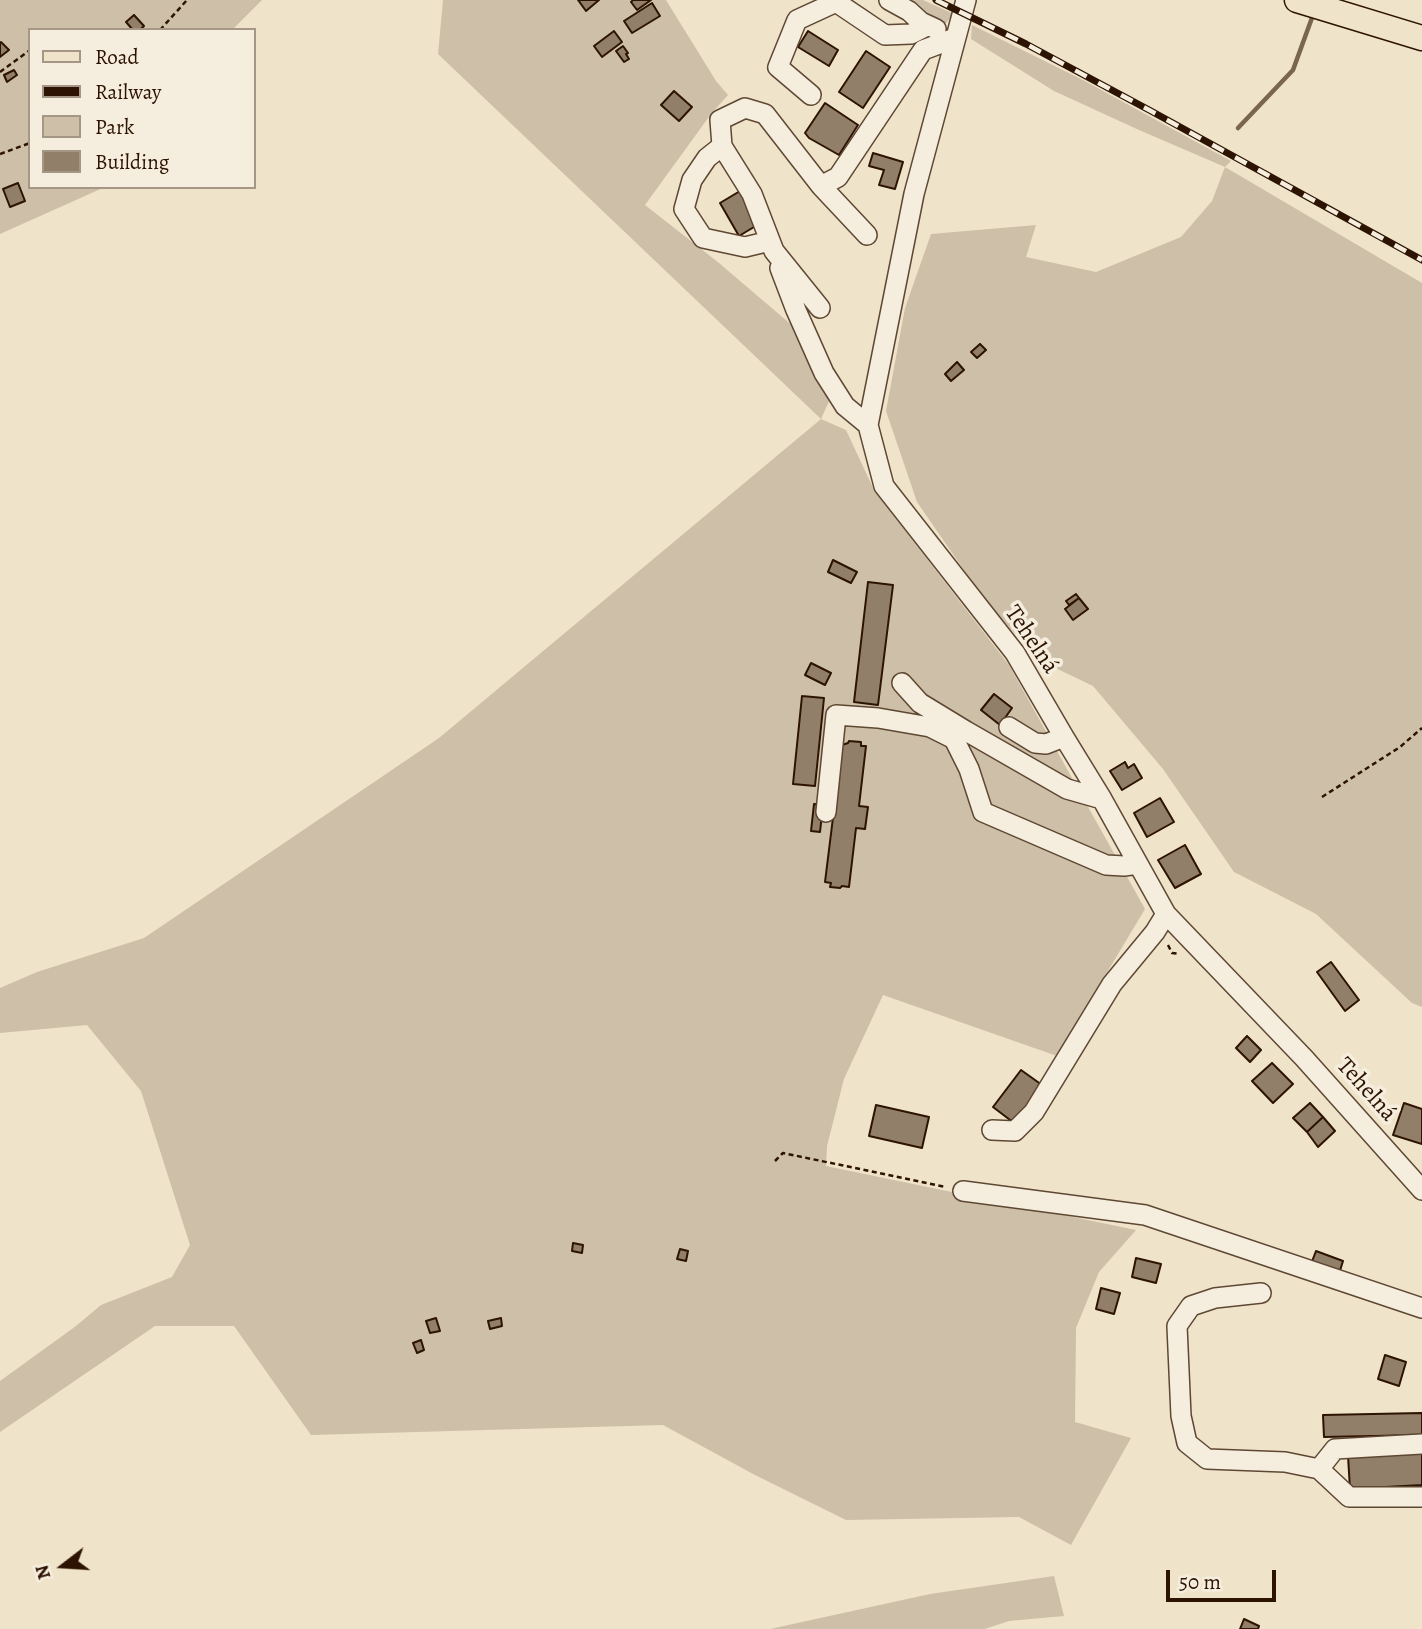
<!DOCTYPE html>
<html>
<head>
<meta charset="utf-8">
<style>
	body { margin:0 }
	#map { position:relative; width:1422px; height:1629px; overflow:hidden; background:#efe3ca; font-family:Alegreya,serif }
	canvas { display:block }
	.legend { position:absolute; left:28px; top:28px; width:228px; height:161px; box-sizing:border-box; background:#f5eddd; border:2px solid #a59685; margin:0; padding:9px 12px; list-style:none; font-size:21px; color:#2d1301 }
	.legend li { display:flex; align-items:center; gap:14px; height:35px }
	.legend b { width:35px; border:2px solid #a59685 }
	.north { position:absolute; left:28px; top:1531px; width:70px; height:70px; -webkit-text-stroke:5px #f5eddd; paint-order:stroke; rotate:253deg; font-size:19px; font-weight:700; line-height:28px; text-align:center; color:#2d1301 }
	.north::after { content:''; display:block; margin:auto; width:24px; height:32px; background:#2d1301; clip-path:polygon(50% 0,100% 100%,50% 72%,0 100%) }
	.scale { position:absolute; left:1166px; top:1570px; width:110px; height:32px; box-sizing:border-box; border:4px solid #2d1301; border-top:0; padding-left:9px; font-size:21px; line-height:24px; white-space:nowrap; color:#2d1301; -webkit-text-stroke:5px #f5eddd; paint-order:stroke }
</style>
</head>
<body>
<div id="map">
<canvas width="1422" height="1629"></canvas>
<ul class="legend">
<li><b style="height:9px;background:#efe3ca"></b>Road</li>
<li><b style="height:9px;background:#2d1301"></b>Railway</li>
<li><b style="height:19px;background:#cec0a8"></b>Park</li>
<li><b style="height:19px;background:#927f6a"></b>Building</li>
</ul>
<div class="north">N</div>
<div class="scale">50 m</div>
</div>
<script>
const ctx = document.querySelector('canvas').getContext('2d');
ctx.lineJoin = 'round';
function paint(path, color) {
  ctx.fillStyle = color;
  ctx.fill(path, 'evenodd');
}
function poly(rows) {
  const path = new Path2D();
  for (const r of rows) {
    path.moveTo(r[0], r[1]);
    for (let i = 2; i < r.length; i += 2) path.lineTo(r[i], r[i + 1]);
  }
  return path;
}
function trace(path, color, width, dash) {
  ctx.strokeStyle = color;
  ctx.lineWidth = width;
  ctx.lineCap = dash ? 'butt' : 'round';
  ctx.setLineDash(dash || []);
  ctx.stroke(path);
}
function label(font, color, halo, rows, align = 'center') {
  ctx.font = font + ' Alegreya,serif';
  ctx.lineWidth = 7;
  ctx.setLineDash([]);
  ctx.textBaseline = 'middle';
  ctx.strokeStyle = halo;
  ctx.fillStyle = color;
  for (const [text, x, y, turn = 0] of rows) {
    ctx.save();
    ctx.translate(x, y);
    ctx.rotate((+turn || 0) * Math.PI / 180);
    ctx.textAlign = isNaN(turn) ? turn : align;
    if (halo) ctx.strokeText(text, 0, 0);
    ctx.fillText(text, 0, 0);
    ctx.restore();
  }
}
const green = poly([
	[0,0,262,0,232,30,30,30,30,187,105,187,0,234],
	[443,0,666,0,716,81,728,95,711,114,645,205,719,263,794,327,831,397,821,419,846,430,875,492,1009,665,1145,909,1057,1056,883,995,844,1079,827,1146,826,1166,1136,1230,1099,1272,1076,1328,1075,1422,1131,1438,1071,1545,1019,1517,846,1520,755,1475,663,1425,311,1435,234,1326,155,1326,0,1432,0,1381,76,1326,101,1305,172,1277,190,1245,141,1091,87,1025,0,1033,0,988,37,972,144,938,439,738,821,419,438,54],
	[899,0,923,0,954,14,946,23,942,24],
	[972,25,1083,80,1231,161,1225,167,1422,283,1422,1007,1412,1003,1316,914,1234,872,1163,769,1093,686,1043,662,990,608,917,502,886,411,905,308,931,234,1036,225,1026,257,1096,272,1181,237,1212,201,1225,167,1139,130,1054,91,971,39],
	[1054,1576,1064,1616,1009,1621,985,1629,770,1629,930,1594]
]);
const stream = poly([
	[1238,128,1293,70,1313,15]
]);
const building = poly([
	[578,0,599,0,586,11,578,0],
	[633,0,651,0,637,10,631,2,633,0],
	[652,3,660,16,632,33,624,21,652,3],
	[134,15,144,26,140,30,133,30,126,22,134,15],
	[614,31,622,42,602,57,594,46,614,31],
	[808,31,838,50,829,66,798,47,808,31],
	[1,42,9,50,0,57,0,43,1,42],
	[623,46,628,53,626,54,629,59,624,62,616,51,623,46],
	[866,51,890,67,863,108,839,92,866,51],
	[14,70,17,75,7,82,4,75,14,70],
	[674,91,692,107,679,121,661,105,674,91],
	[825,103,858,125,839,155,809,138,805,133,825,103],
	[873,153,903,162,895,189,879,185,884,170,869,166,873,153],
	[18,183,25,201,10,207,3,189,18,183],
	[740,191,759,224,739,236,720,203,740,191],
	[980,344,986,350,977,358,971,352,980,344],
	[957,362,964,370,951,381,945,374,957,362],
	[833,560,857,572,851,583,828,572,833,560],
	[868,582,893,585,878,705,854,702,868,582],
	[1076,594,1079,598,1069,605,1066,601,1076,594],
	[1079,598,1088,609,1073,620,1065,609,1079,598],
	[811,663,831,673,825,685,805,675,811,663],
	[994,694,1012,708,1000,725,981,710,994,694],
	[802,696,824,698,815,786,793,784,802,696],
	[849,741,861,742,861,746,866,746,859,806,868,807,865,829,856,828,849,887,842,886,840,888,830,887,831,883,825,882,842,745,848,743,849,741],
	[1125,762,1128,768,1134,764,1142,778,1122,790,1110,771,1125,762],
	[1160,798,1174,822,1147,837,1134,813,1160,798],
	[814,804,823,805,820,832,811,831,814,804],
	[1185,845,1201,874,1175,888,1158,860,1185,845],
	[1331,962,1359,1000,1345,1011,1317,972,1331,962],
	[1247,1036,1261,1050,1250,1062,1236,1048,1247,1036],
	[1272,1063,1293,1084,1273,1103,1252,1081,1272,1063],
	[1021,1070,1042,1085,1014,1123,993,1107,1021,1070],
	[1310,1103,1323,1117,1307,1132,1293,1118,1310,1103],
	[1404,1103,1422,1109,1422,1144,1393,1135,1404,1103],
	[876,1105,929,1117,922,1148,869,1136,876,1105],
	[1323,1117,1335,1131,1318,1147,1307,1132,1323,1117],
	[573,1243,583,1245,582,1253,572,1251,573,1243],
	[680,1249,688,1251,686,1261,677,1259,680,1249],
	[1316,1251,1343,1261,1339,1274,1311,1264,1316,1251],
	[1136,1258,1161,1264,1156,1283,1132,1277,1136,1258],
	[1101,1288,1120,1293,1114,1314,1096,1309,1101,1288],
	[436,1318,440,1331,430,1333,426,1321,436,1318],
	[501,1318,502,1326,490,1329,488,1321,501,1318],
	[421,1340,424,1350,417,1353,413,1343,421,1340],
	[1385,1355,1406,1362,1399,1386,1378,1379,1385,1355],
	[1422,1413,1422,1435,1324,1437,1323,1415,1422,1413],
	[1422,1452,1422,1485,1350,1489,1348,1456,1422,1452],
	[1244,1619,1259,1626,1258,1629,1240,1629,1244,1619]
]);
const path = poly([
	[160,30,187,0],
	[0,72,30,50],
	[0,154,30,143],
	[1322,797,1400,747,1422,728],
	[1168,945,1172,953,1180,954],
	[775,1161,783,1153,946,1187]
]);
const minor = poly([
	[889,0,909,11,921,22,936,29],
	[966,0,914,194,868,425,884,486,1015,653,1064,737,1102,799,1166,914,1304,1058,1422,1190],
	[811,95,778,67,797,20,836,2,885,35,911,34,927,26],
	[722,146,707,158,692,180,684,209,703,238,745,247,770,241],
	[821,186,867,235],
	[780,268,796,310,824,373,845,406,868,425],
	[820,308,774,251,752,194,722,146,720,120,745,108,765,114,821,186,838,177,923,50,955,38],
	[902,683,920,703,966,731,1067,789,1102,799],
	[1009,727,1035,743,1046,744,1064,737],
	[826,812,836,715,878,718,930,727,954,739,969,769,983,812,1106,865,1124,866,1138,864],
	[992,1130,1015,1131,1034,1112,1112,984,1155,932,1166,914],
	[963,1191,1145,1215,1422,1308],
	[1261,1293,1215,1298,1191,1306,1177,1326,1181,1416,1187,1443,1207,1459,1285,1462,1319,1469,1349,1497,1422,1497],
	[1319,1469,1335,1449,1422,1444]
]);
const major = poly([
	[1297,0,1422,38]
]);
const rail = poly([
	[936,0,1026,44,1151,111,1422,260]
]);
const streetNames = [
	["Tehelná",1031,640,56],
	["Tehelná",1366,1090,48]
];
paint(green, '#cec0a8');
trace(stream, '#7a6551', 4.5);
paint(building, '#927f6a');
trace(building, '#2d1301', 2);
trace(minor, '#5e4733', 22);
trace(major, '#2d1301', 27);
trace(path, '#2d1301', 2.5, [5, 3.5]);
trace(minor, '#f5eddd', 19);
trace(major, '#efe3ca', 24);
trace(rail, '#2d1301', 7);
trace(rail, '#f5eddd', 4.5, [13]);
label('24px', '#2d1301', '#f5eddd', streetNames);
</script>
</body>
</html>
